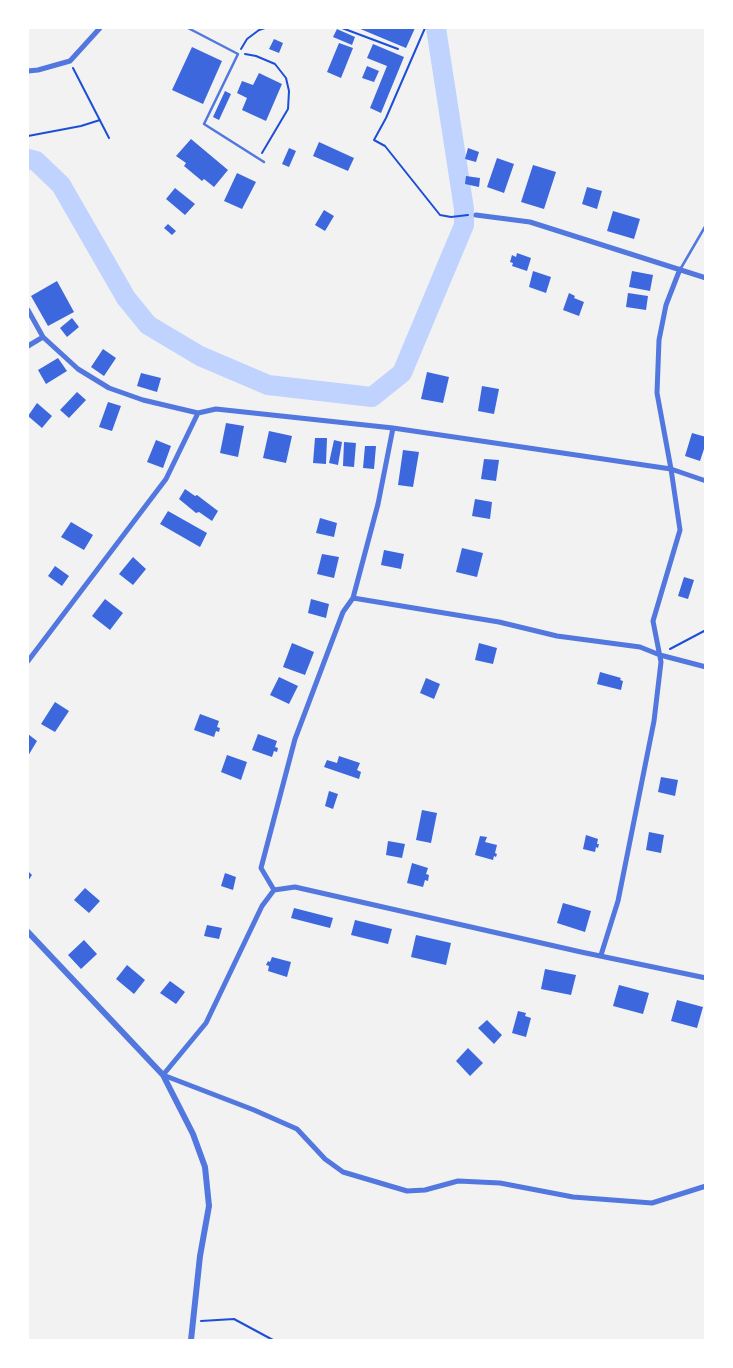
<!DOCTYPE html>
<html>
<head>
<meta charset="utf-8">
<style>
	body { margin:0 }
	#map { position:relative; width:733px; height:1368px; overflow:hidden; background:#f2f2f2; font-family:Lato,sans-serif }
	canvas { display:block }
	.frame { position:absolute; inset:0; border:29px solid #fff; pointer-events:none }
</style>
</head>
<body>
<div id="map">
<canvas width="733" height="1368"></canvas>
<div class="frame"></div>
</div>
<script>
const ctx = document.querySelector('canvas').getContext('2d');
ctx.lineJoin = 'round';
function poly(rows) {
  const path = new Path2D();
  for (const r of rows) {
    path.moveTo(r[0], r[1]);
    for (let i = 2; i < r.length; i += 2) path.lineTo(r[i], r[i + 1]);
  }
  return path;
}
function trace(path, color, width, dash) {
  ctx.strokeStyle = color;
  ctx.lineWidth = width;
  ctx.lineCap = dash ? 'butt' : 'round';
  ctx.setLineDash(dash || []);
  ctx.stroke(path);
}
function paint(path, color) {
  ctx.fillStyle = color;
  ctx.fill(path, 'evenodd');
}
const river = poly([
	[28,159,36,161,61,185,126,298,148,325,200,356,268,385,372,397,402,373,464,225,464,209,436,28]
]);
const building = poly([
	[358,28,415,28,406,48],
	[337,29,355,37,352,45,333,37],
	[274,39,283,43,279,53,269,49],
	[339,43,353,48,341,78,327,72],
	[373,44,404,57,381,113,370,108,387,66,367,58],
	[192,47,222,61,203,104,172,90],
	[367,66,379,71,374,82,362,78],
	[259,73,282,84,266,121,242,110,247,98,237,93,242,81,253,85],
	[225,91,231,94,219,120,213,117],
	[191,139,228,170,214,187,204,179,202,181,184,166,186,163,176,156],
	[319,142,354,158,348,171,313,156],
	[289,148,296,151,289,167,282,164],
	[468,148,479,152,476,162,465,159],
	[497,158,514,164,504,193,487,187],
	[533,165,556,172,544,209,521,202],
	[237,173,256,182,242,209,224,201],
	[466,176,480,178,479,187,465,184],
	[587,187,602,191,597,209,582,204],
	[175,188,195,204,185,215,166,199],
	[324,210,334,216,325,231,315,225],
	[613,211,640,219,634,239,607,231],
	[168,224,176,231,172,235,164,228],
	[517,253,531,258,527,271,512,266,513,263,510,262,512,255,516,257],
	[533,271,551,277,546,293,529,287],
	[632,271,653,275,650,291,629,287],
	[57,281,74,312,48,326,31,296],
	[569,293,575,296,574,298,584,302,579,316,563,310],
	[628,293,648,296,646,310,626,307],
	[72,318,79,327,67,337,60,328],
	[103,349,116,358,104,376,91,367],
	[58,358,67,371,46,384,38,370],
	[427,372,449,377,443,403,421,399],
	[141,373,161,378,157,392,137,386],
	[482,386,499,389,494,414,478,411],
	[77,392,86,400,69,418,60,410],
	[108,402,121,406,112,431,99,427],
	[37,403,52,416,42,428,28,416],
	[226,423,244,426,238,457,220,453],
	[269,431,292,436,286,463,263,458],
	[692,433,706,437,706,443,700,461,685,456],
	[315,438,327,438,326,464,313,463],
	[156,440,171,446,163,468,147,462],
	[334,440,342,442,338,465,329,463],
	[344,442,356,443,354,467,343,466],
	[365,446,376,446,374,469,363,468],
	[403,450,419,452,413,487,398,485],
	[484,459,499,460,496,481,481,479],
	[185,489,195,496,197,495,218,511,212,521,199,512,196,513,179,499],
	[475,499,492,502,490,519,472,516],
	[168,511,207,533,200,547,160,524],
	[320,518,337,523,334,537,316,533],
	[71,522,93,535,84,550,61,537],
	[462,548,483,553,477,577,456,572],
	[384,550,404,554,401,569,381,565],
	[322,554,339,557,334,578,317,574],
	[133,557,146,569,133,585,119,574],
	[55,566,69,576,62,586,48,576],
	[684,577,694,580,688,599,678,596],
	[105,599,123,613,110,630,92,616],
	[311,599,329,604,326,618,308,613],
	[292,643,314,652,305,675,283,667],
	[479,643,497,648,493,664,475,660],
	[600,672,621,678,620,680,623,681,621,690,597,684],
	[279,677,298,686,289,704,270,695],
	[426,678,440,684,434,699,420,693],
	[55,702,69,711,55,732,41,724],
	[200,714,219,721,217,727,220,728,219,732,216,731,214,737,194,730],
	[28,734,37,741,28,756],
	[258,734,277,741,275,747,278,748,277,752,274,751,272,757,252,750],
	[227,755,247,762,241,780,221,772],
	[339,756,360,763,357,770,361,772,359,779,324,767,327,760,337,763],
	[661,777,678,780,675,796,658,792],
	[329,791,338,794,333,809,325,806],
	[422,810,437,813,431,843,416,840],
	[649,832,664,835,661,853,646,850],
	[586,835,598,839,597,844,599,844,598,848,596,847,595,852,583,849],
	[480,836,487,837,485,842,497,845,495,853,497,854,496,857,494,856,493,860,475,855],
	[388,841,405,844,402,858,386,855],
	[412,863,428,868,426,874,429,875,428,881,425,880,423,887,407,883],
	[28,871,32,875,28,881],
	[225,873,236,877,233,890,221,886],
	[85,888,100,901,89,913,74,900],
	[563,903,591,911,585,932,557,923],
	[294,908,333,918,330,928,291,918],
	[355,920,392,929,388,944,351,935],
	[207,925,222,928,219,939,204,936],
	[416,935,451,943,446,965,411,957],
	[84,940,97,954,81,969,68,955],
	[272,957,291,962,287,977,268,971,269,966,266,965,268,961,270,962],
	[127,965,145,980,134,994,116,979],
	[545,969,576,975,571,995,541,989],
	[170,981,185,992,176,1004,160,993],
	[619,985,649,993,643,1014,613,1006],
	[677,1000,703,1007,697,1028,671,1021],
	[518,1011,526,1013,525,1016,531,1018,526,1037,512,1033],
	[487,1020,502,1035,494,1044,478,1028],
	[468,1048,483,1063,470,1076,456,1061]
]);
const path = poly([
	[342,28,398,49],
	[425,28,386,118,374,140,385,146,440,215,451,217,468,215],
	[241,49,247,39,259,30,265,28],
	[245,54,256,56,275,64,286,78,289,91,288,109,262,153],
	[73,68,109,138],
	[28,136,81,126,100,120],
	[670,649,706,630],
	[201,1321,234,1319,273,1340]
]);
const service = poly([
	[188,28,238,54,204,124,264,162],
	[681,268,706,225]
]);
const minor = poly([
	[28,71,38,70,70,61,100,28],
	[476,215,530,222,706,278],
	[28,310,43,337,78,369,109,388,143,400,198,413,216,409,393,428,671,469,706,481],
	[28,346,43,337],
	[353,598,499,622,557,636,640,647,660,655,706,667],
	[28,661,166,479,198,413],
	[274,890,262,906,206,1023,163,1075,254,1110,297,1129,325,1159,343,1172,407,1191,425,1190,458,1181,500,1183,573,1197,652,1203,706,1186],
	[274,890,261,868,295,739,343,612,353,598,378,504,393,428],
	[274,890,295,887,581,952,706,978],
	[601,955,618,901,654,721,661,662,653,621,680,530,671,469,657,393,659,340,666,305,680,269]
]);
const tertiary = poly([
	[28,932,163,1075,193,1134,205,1167,209,1206,200,1256,191,1340]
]);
trace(river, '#bfd3fe', 20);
paint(building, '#3d67dc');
trace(path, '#1d4ed8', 2);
trace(service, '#5277de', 2.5);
trace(minor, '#5277de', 5);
trace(tertiary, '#5277de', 6);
</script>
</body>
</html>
